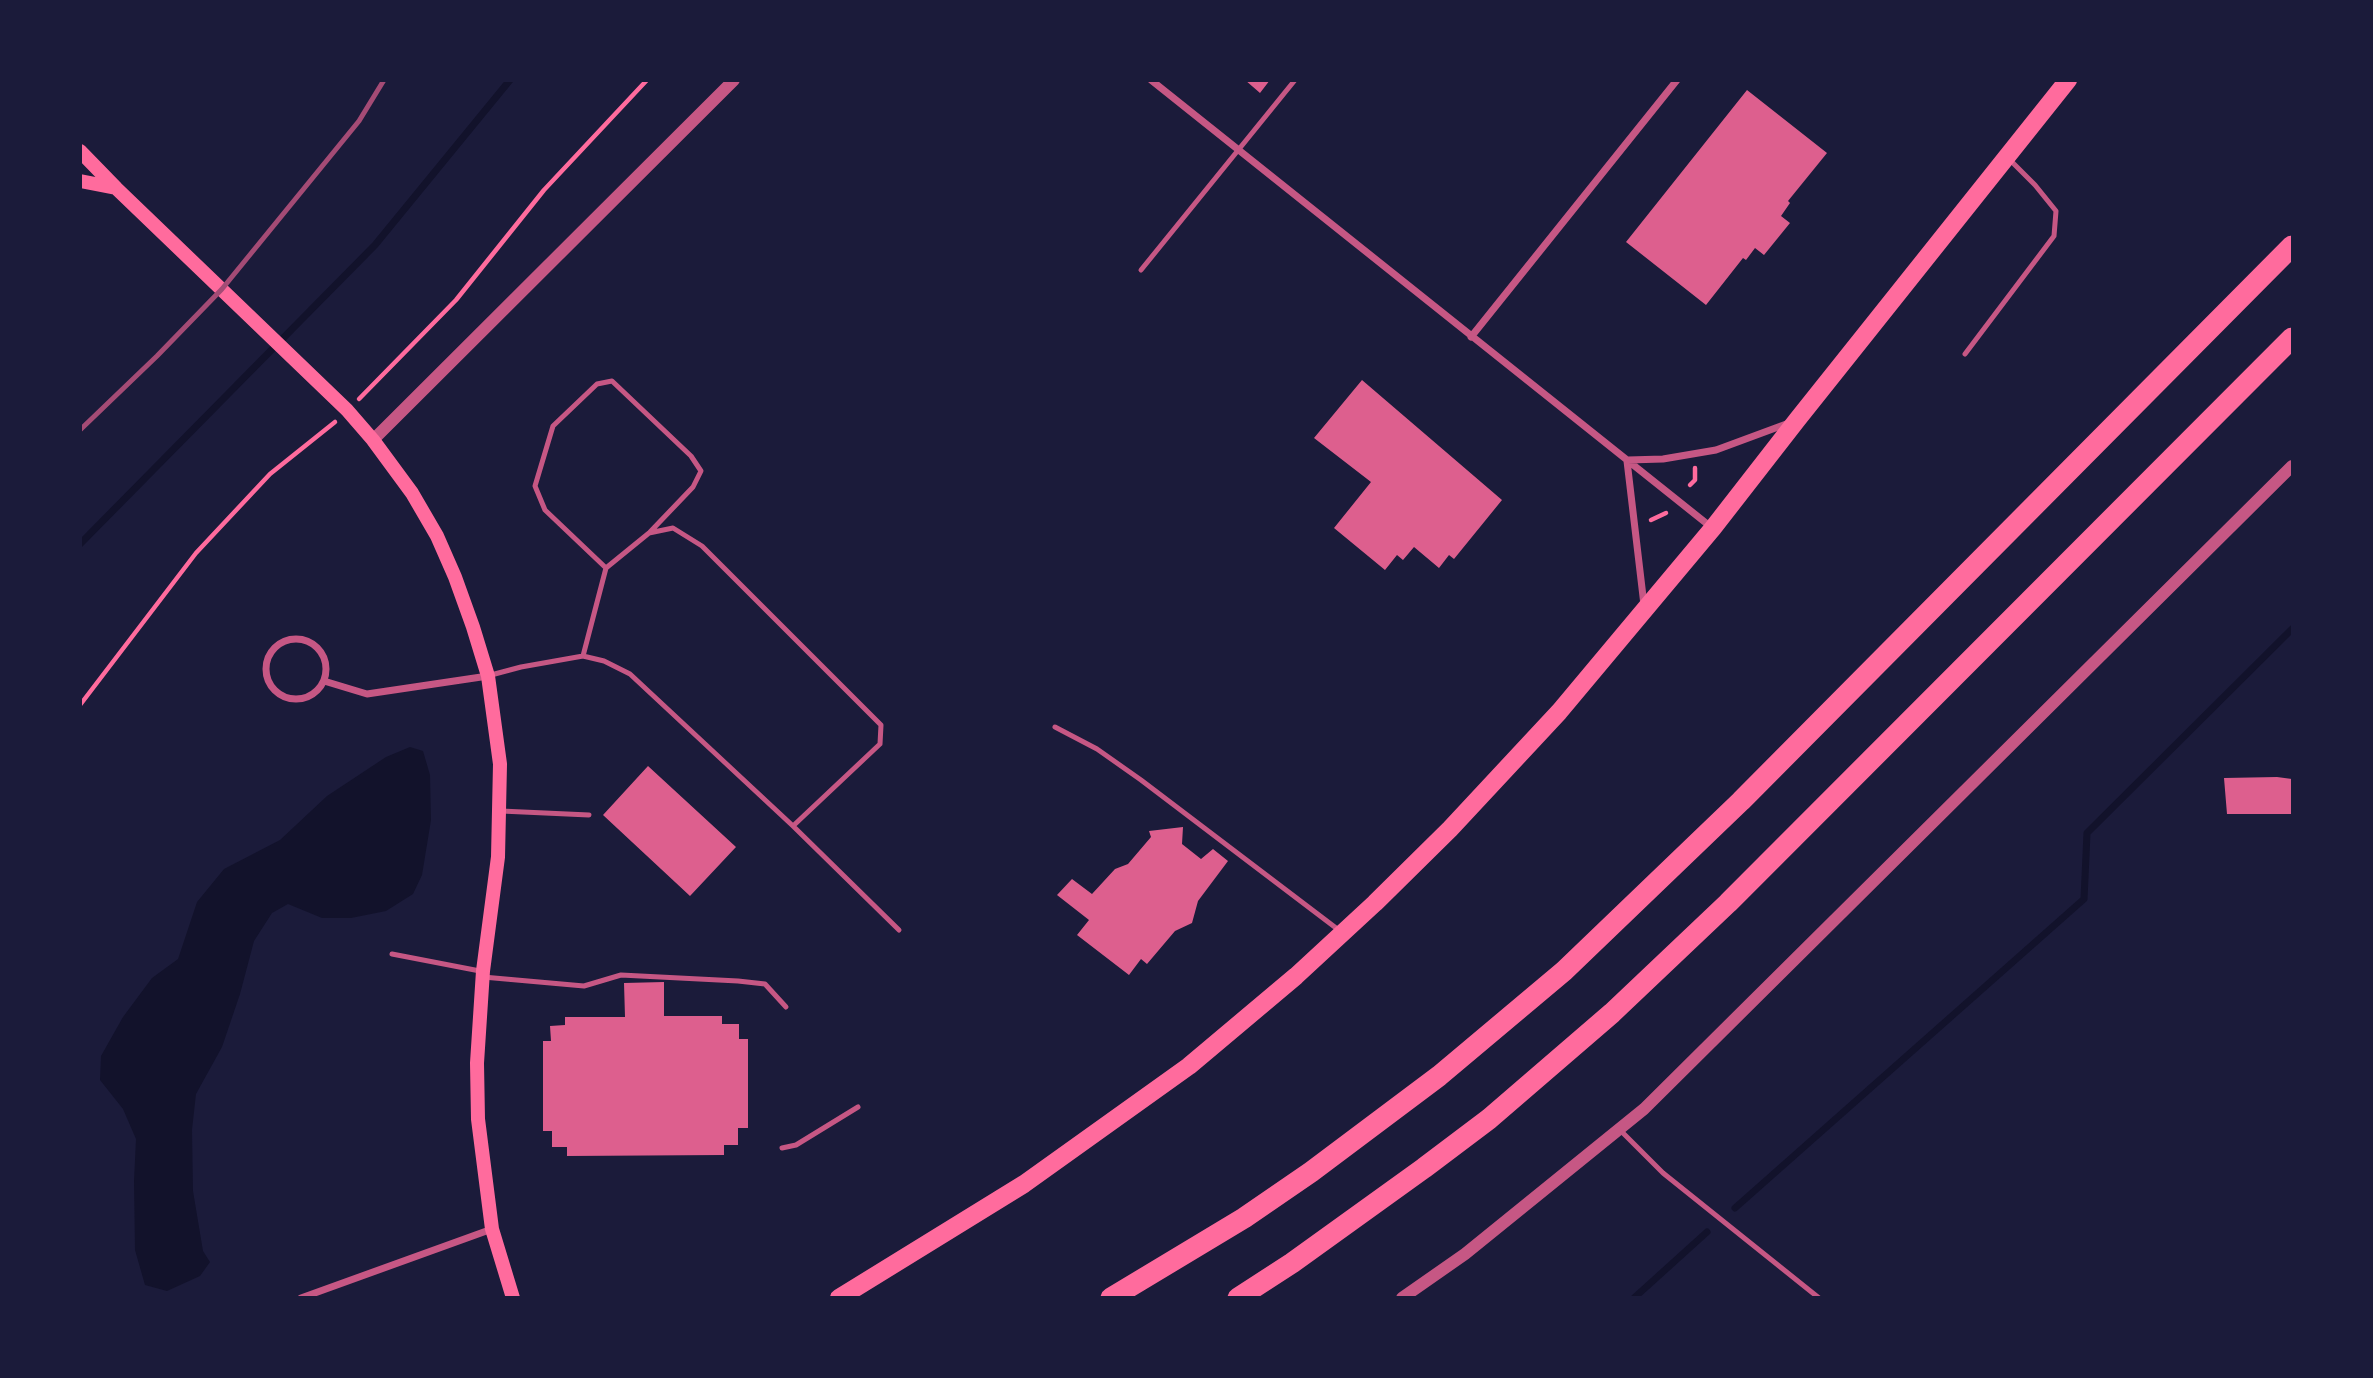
<!DOCTYPE html>
<html>
<head>
<meta charset="utf-8">
<style>
	body { margin:0 }
	#map { position:relative; width:2373px; height:1378px; overflow:hidden; background:#1b1b3a; font-family:"Fira Sans",sans-serif }
	canvas { display:block }
	.frame { position:absolute; inset:0; border:82px solid #1b1b3a; pointer-events:none }
</style>
</head>
<body>
<div id="map">
<canvas width="2373" height="1378"></canvas>
<div class="frame"></div>
</div>
<script>
const ctx = document.querySelector('canvas').getContext('2d');
ctx.lineJoin = 'round';
function paint(path, color) {
  ctx.fillStyle = color;
  ctx.fill(path, 'evenodd');
}
function poly(rows) {
  const path = new Path2D();
  for (const r of rows) {
    if (r.length === 3) {
      path.moveTo(r[0] + r[2], r[1]);
      path.arc(r[0], r[1], r[2], 0, 2 * Math.PI);
      continue;
    }
    path.moveTo(r[0], r[1]);
    for (let i = 2; i < r.length; i += 2) path.lineTo(r[i], r[i + 1]);
  }
  return path;
}
function trace(path, color, width, dash) {
  ctx.strokeStyle = color;
  ctx.lineWidth = width;
  ctx.lineCap = dash ? 'butt' : 'round';
  ctx.setLineDash(dash || []);
  ctx.stroke(path);
}
const water = poly([
	[410,747,423,751,430,775,431,820,422,875,413,894,386,911,351,918,322,918,288,904,272,913,254,941,240,994,222,1047,196,1094,192,1130,193,1191,203,1251,210,1262,200,1276,167,1291,145,1285,135,1250,134,1181,136,1139,123,1109,100,1080,101,1056,123,1017,152,978,178,959,197,902,224,869,280,840,327,796,386,757]
]);
const stream = poly([
	[80,544,375,245,510,80],
	[1735,1208,2084,899,2087,833,2292,629],
	[1634,1298,1707,1232]
]);
const building = poly([
	[1245,80,1270,80,1260,93],
	[1747,90,1827,153,1788,201,1790,203,1781,216,1790,223,1764,255,1755,248,1746,260,1743,258,1706,305,1626,242],
	[1362,380,1502,500,1454,559,1449,555,1439,568,1414,547,1403,560,1397,555,1385,570,1334,528,1371,482,1314,438],
	[648,766,736,847,690,896,603,815],
	[2277,777,2292,779,2292,814,2227,814,2224,778],
	[1183,827,1182,844,1201,859,1213,849,1228,861,1198,901,1192,923,1175,931,1147,964,1141,959,1129,975,1077,935,1089,920,1057,895,1072,879,1092,894,1115,869,1128,864,1151,837,1149,831],
	[664,982,664,1016,722,1016,722,1024,739,1024,739,1039,748,1039,748,1128,738,1128,738,1145,724,1145,724,1155,567,1156,567,1147,552,1147,552,1131,543,1131,543,1041,551,1041,550,1026,565,1025,565,1017,625,1017,624,983]
]);
const path = poly([
	[359,399,456,300,544,190,647,80],
	[1690,485,1695,480,1695,468],
	[1651,520,1666,513],
	[80,705,196,553,270,474,335,422]
]);
const service = poly([
	[1141,270,1295,80],
	[1965,354,2054,236,2056,211,2035,185,2009,159],
	[606,568,545,510,535,486,553,426,597,384,612,381,691,456,701,471,693,487,650,532],
	[583,656,606,568,649,533,673,528,702,546,881,725,880,744,793,826],
	[491,675,521,667,583,656,604,661,630,674,793,826,899,930],
	[1055,727,1097,749,1141,780,1340,931],
	[501,811,589,815],
	[392,954,480,971],
	[483,977,584,986,621,975,738,981,765,984,786,1007],
	[1619,1129,1663,1173,1819,1298],
	[782,1148,796,1145,858,1107]
]);
const minor = poly([
	[1151,80,1711,527],
	[1471,337,1677,80],
	[1628,460,1663,459,1716,450,1789,423],
	[1627,461,1644,605],
	[296,669,30],
	[324,681,367,694,488,676],
	[301,1298,492,1229]
]);
const tertiary = poly([
	[373,440,734,80],
	[1402,1298,1465,1254,1644,1109,2292,466]
]);
const secondary = poly([
	[80,151,116,188,347,410,373,440,412,493,437,536,455,577,473,627,488,676,500,764,498,857,483,971,477,1063,478,1119,492,1229,513,1298],
	[80,181,116,188]
]);
const primary = poly([
	[839,1298,1024,1184,1189,1066,1296,976,1375,903,1450,829,1559,712,1713,528,1797,420,2068,80]
]);
const motorway = poly([
	[1111,1298,1244,1218,1311,1172,1439,1076,1564,971,1741,801,2292,246],
	[1238,1298,1292,1263,1424,1168,1489,1119,1612,1013,1728,903,2292,338]
]);
const rail = poly([
	[80,430,157,356,222,289,359,121,384,80]
]);
paint(water, '#12122b');
trace(stream, '#12122b', 7);
paint(building, '#dd5f8e');
trace(path, '#ff6b9d', 4.5);
trace(service, '#c65784', 5);
trace(minor, '#c65784', 7);
trace(tertiary, '#c65784', 12);
trace(secondary, '#ff6b9d', 14);
trace(primary, '#ff6b9d', 18);
trace(motorway, '#ff6b9d', 21);
trace(rail, '#a44b75', 5);
</script>
</body>
</html>
